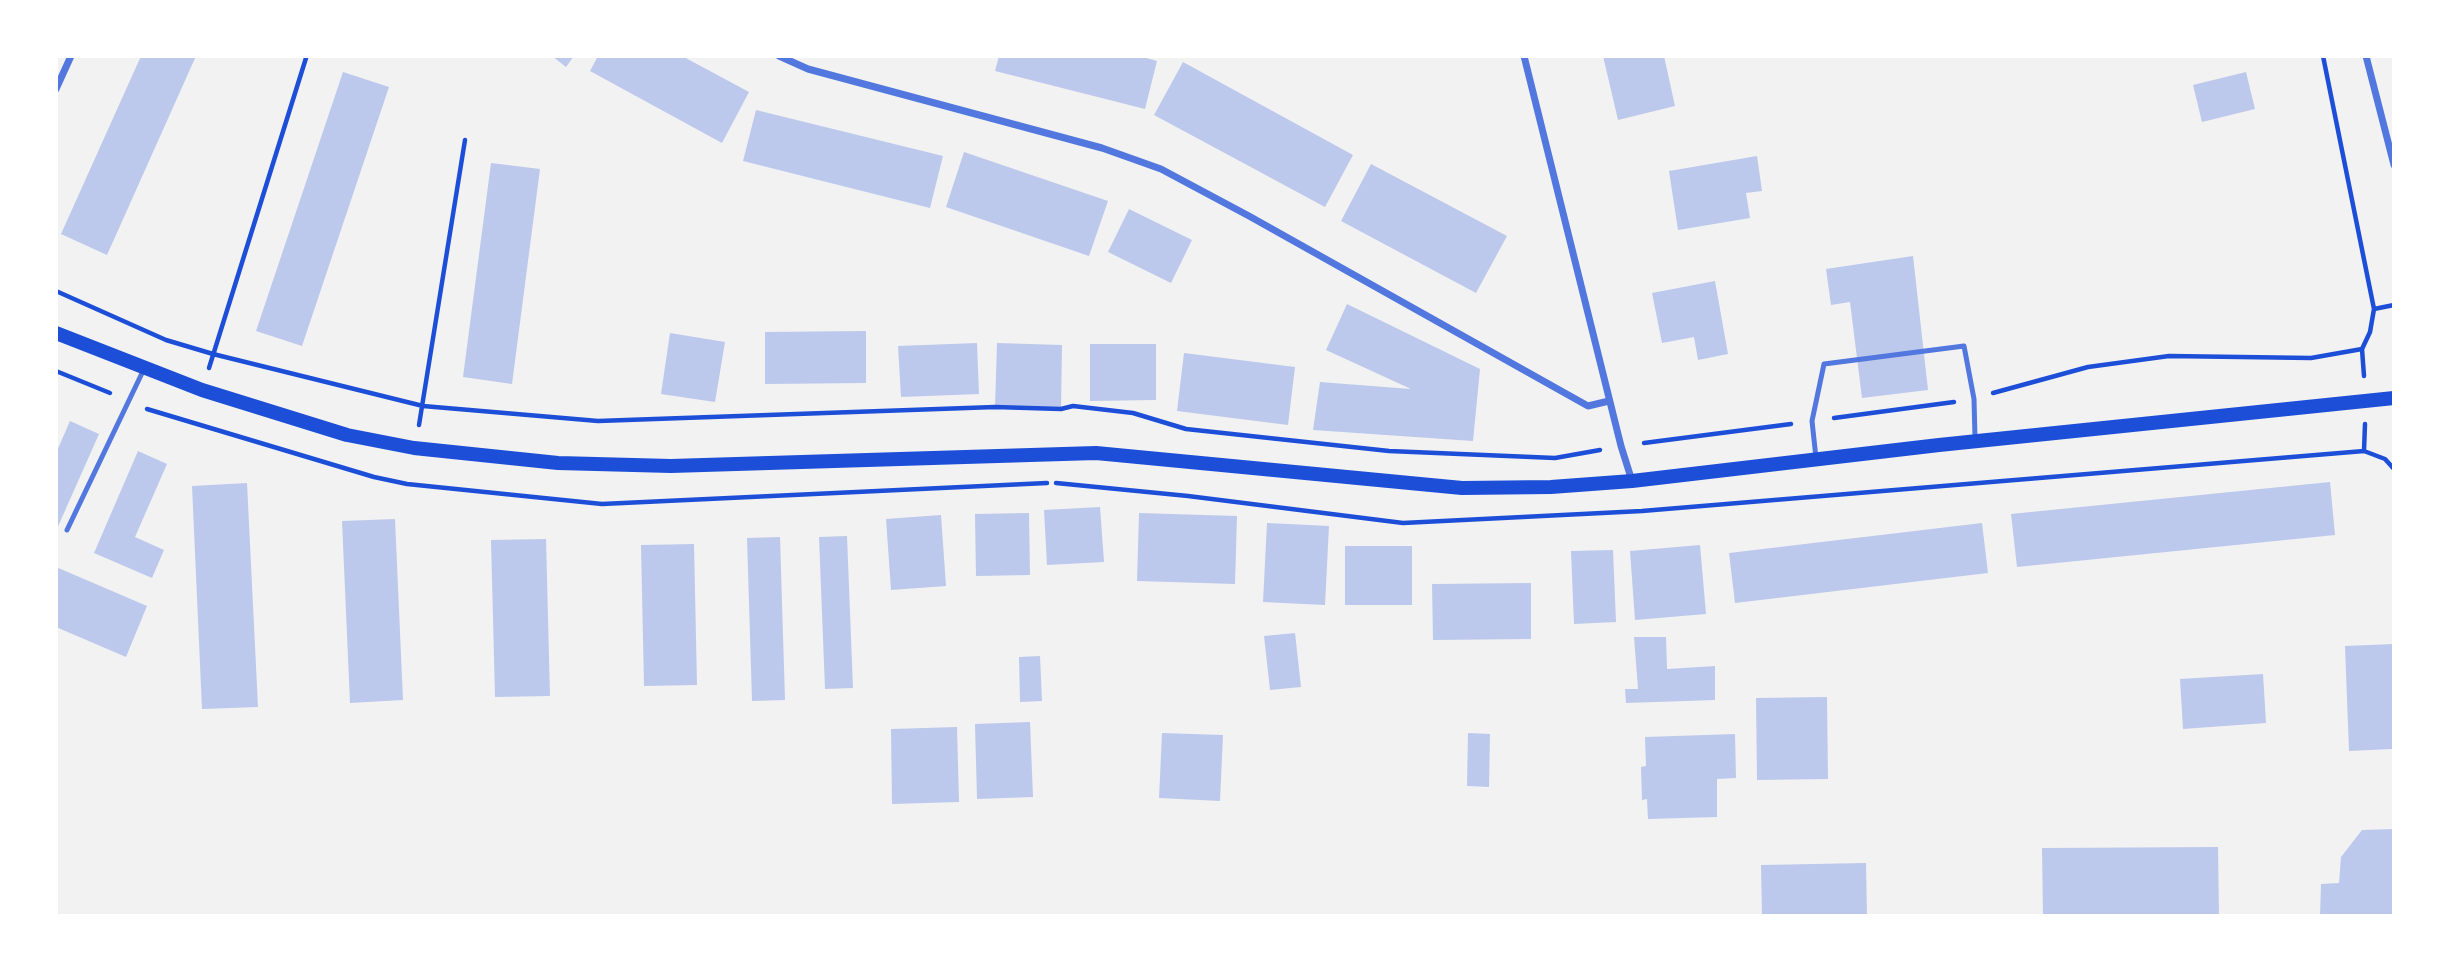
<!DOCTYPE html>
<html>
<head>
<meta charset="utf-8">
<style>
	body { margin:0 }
	#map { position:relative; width:2450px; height:972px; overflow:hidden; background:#f2f2f2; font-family:"Crimson Pro",serif }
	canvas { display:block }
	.frame { position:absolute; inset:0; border:58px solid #fff; pointer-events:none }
</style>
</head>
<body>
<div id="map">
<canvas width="2450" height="972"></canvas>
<div class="frame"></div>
</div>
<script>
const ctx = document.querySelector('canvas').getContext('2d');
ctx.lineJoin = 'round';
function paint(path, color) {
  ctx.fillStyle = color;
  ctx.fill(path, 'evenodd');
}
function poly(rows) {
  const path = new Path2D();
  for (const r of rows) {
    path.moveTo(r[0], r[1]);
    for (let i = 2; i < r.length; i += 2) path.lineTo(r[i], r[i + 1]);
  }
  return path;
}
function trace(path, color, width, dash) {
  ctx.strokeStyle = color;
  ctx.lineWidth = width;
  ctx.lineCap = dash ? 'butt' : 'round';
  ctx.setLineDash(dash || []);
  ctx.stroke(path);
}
const building = poly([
	[141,56,196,56,107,255,61,234],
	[552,56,574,56,566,67],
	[598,56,682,56,749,92,722,143,590,71],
	[999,56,1139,56,1157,61,1145,109,995,71],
	[1603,56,1664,56,1675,106,1618,120],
	[1183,62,1353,155,1325,207,1154,115],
	[343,72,389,87,302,346,256,331],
	[2246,72,2255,109,2202,122,2193,85],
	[756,110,943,156,930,208,743,161],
	[964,152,1108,201,1089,256,946,207],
	[1757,156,1762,191,1746,193,1750,218,1678,230,1669,171],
	[491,163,540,169,512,384,463,377],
	[1371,164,1507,236,1476,293,1341,221],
	[1129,209,1192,240,1171,283,1108,252],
	[1913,256,1928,390,1862,398,1850,302,1831,305,1826,269],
	[1715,281,1728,354,1698,360,1694,337,1662,343,1652,293],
	[1347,304,1480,369,1473,441,1313,430,1320,382,1411,389,1326,350],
	[866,331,866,383,765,384,765,332],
	[670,333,725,342,715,402,661,394],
	[977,343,979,394,901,397,898,346],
	[997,343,1062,345,1061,409,995,407],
	[1090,344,1156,344,1156,400,1090,401],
	[1184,353,1295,367,1288,425,1177,411],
	[70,421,99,434,56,531,56,453],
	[138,451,167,464,135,537,164,550,152,578,94,553],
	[2330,482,2335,535,2017,567,2011,514],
	[247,483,258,707,202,709,192,486],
	[1100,507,1104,562,1047,565,1044,510],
	[1029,513,1030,575,976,576,975,514],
	[1139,513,1237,516,1235,584,1137,581],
	[941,515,946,586,891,590,886,519],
	[395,519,403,700,350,703,342,521],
	[1267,523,1329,526,1325,605,1263,602],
	[1982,523,1988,573,1735,603,1729,553],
	[847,536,853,688,825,689,819,537],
	[780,537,785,700,752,701,747,538],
	[546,539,550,696,495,697,491,540],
	[694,544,697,685,644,686,641,545],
	[1700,545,1706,614,1635,620,1630,551],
	[1345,546,1412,546,1412,605,1345,605],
	[1613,550,1616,622,1574,624,1571,551],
	[56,567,147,606,126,657,56,627],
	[1531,583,1531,639,1433,640,1432,584],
	[1295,633,1301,687,1270,690,1264,636],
	[1634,637,1666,637,1667,669,1715,666,1715,700,1626,703,1625,689,1638,689],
	[2394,644,2392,749,2349,751,2345,646],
	[1040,656,1042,701,1020,702,1019,657],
	[2263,674,2266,723,2183,729,2180,679],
	[1827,697,1828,779,1757,780,1756,698],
	[1030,722,1033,797,977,799,975,724],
	[957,727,959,802,892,804,891,729],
	[1162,733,1223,735,1220,801,1159,798],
	[1468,733,1490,734,1489,787,1467,786],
	[1735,734,1736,778,1717,779,1717,817,1648,819,1647,799,1642,800,1641,767,1646,766,1645,737],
	[2394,829,2394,916,2320,916,2321,884,2339,883,2341,857,2362,830],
	[2218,847,2219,916,2043,916,2042,848],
	[1866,863,1867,916,1762,916,1761,865]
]);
const path = poly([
	[2323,56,2374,309,2370,332,2362,349,2364,376],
	[56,291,166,340,213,354,423,406,598,421,995,407,1061,409,1073,406,1133,413,1186,429,1389,451,1555,458,1600,450],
	[2374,309,2394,305],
	[209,368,306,58],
	[56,371,110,393],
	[1993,393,2088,367,2169,356,2311,358,2362,349],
	[147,409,374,477,407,484,602,504,1047,483],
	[1834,418,1954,402],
	[419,425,465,140],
	[1644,443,1791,424],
	[2364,451,2365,424],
	[1056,483,1188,496,1403,523,1642,511,2364,451,2385,459,2394,469]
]);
const service = poly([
	[1816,458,1812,421,1824,364,1964,346,1974,399,1975,438],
	[67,530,144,369]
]);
const minor = poly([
	[779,56,808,69,1102,148,1161,169,1249,216,1588,406,1609,401],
	[1524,56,1621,446,1632,481],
	[2366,56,2394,165],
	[56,89,71,56]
]);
const secondary = poly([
	[56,333,202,390,347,435,414,448,558,463,671,466,1096,453,1462,488,1551,487,1632,481,1939,445,2394,398]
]);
paint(building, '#bdc9ec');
trace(path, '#1d4ed8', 4.5);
trace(service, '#5277de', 5);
trace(minor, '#5277de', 7);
trace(secondary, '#1d4ed8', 14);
</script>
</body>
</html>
